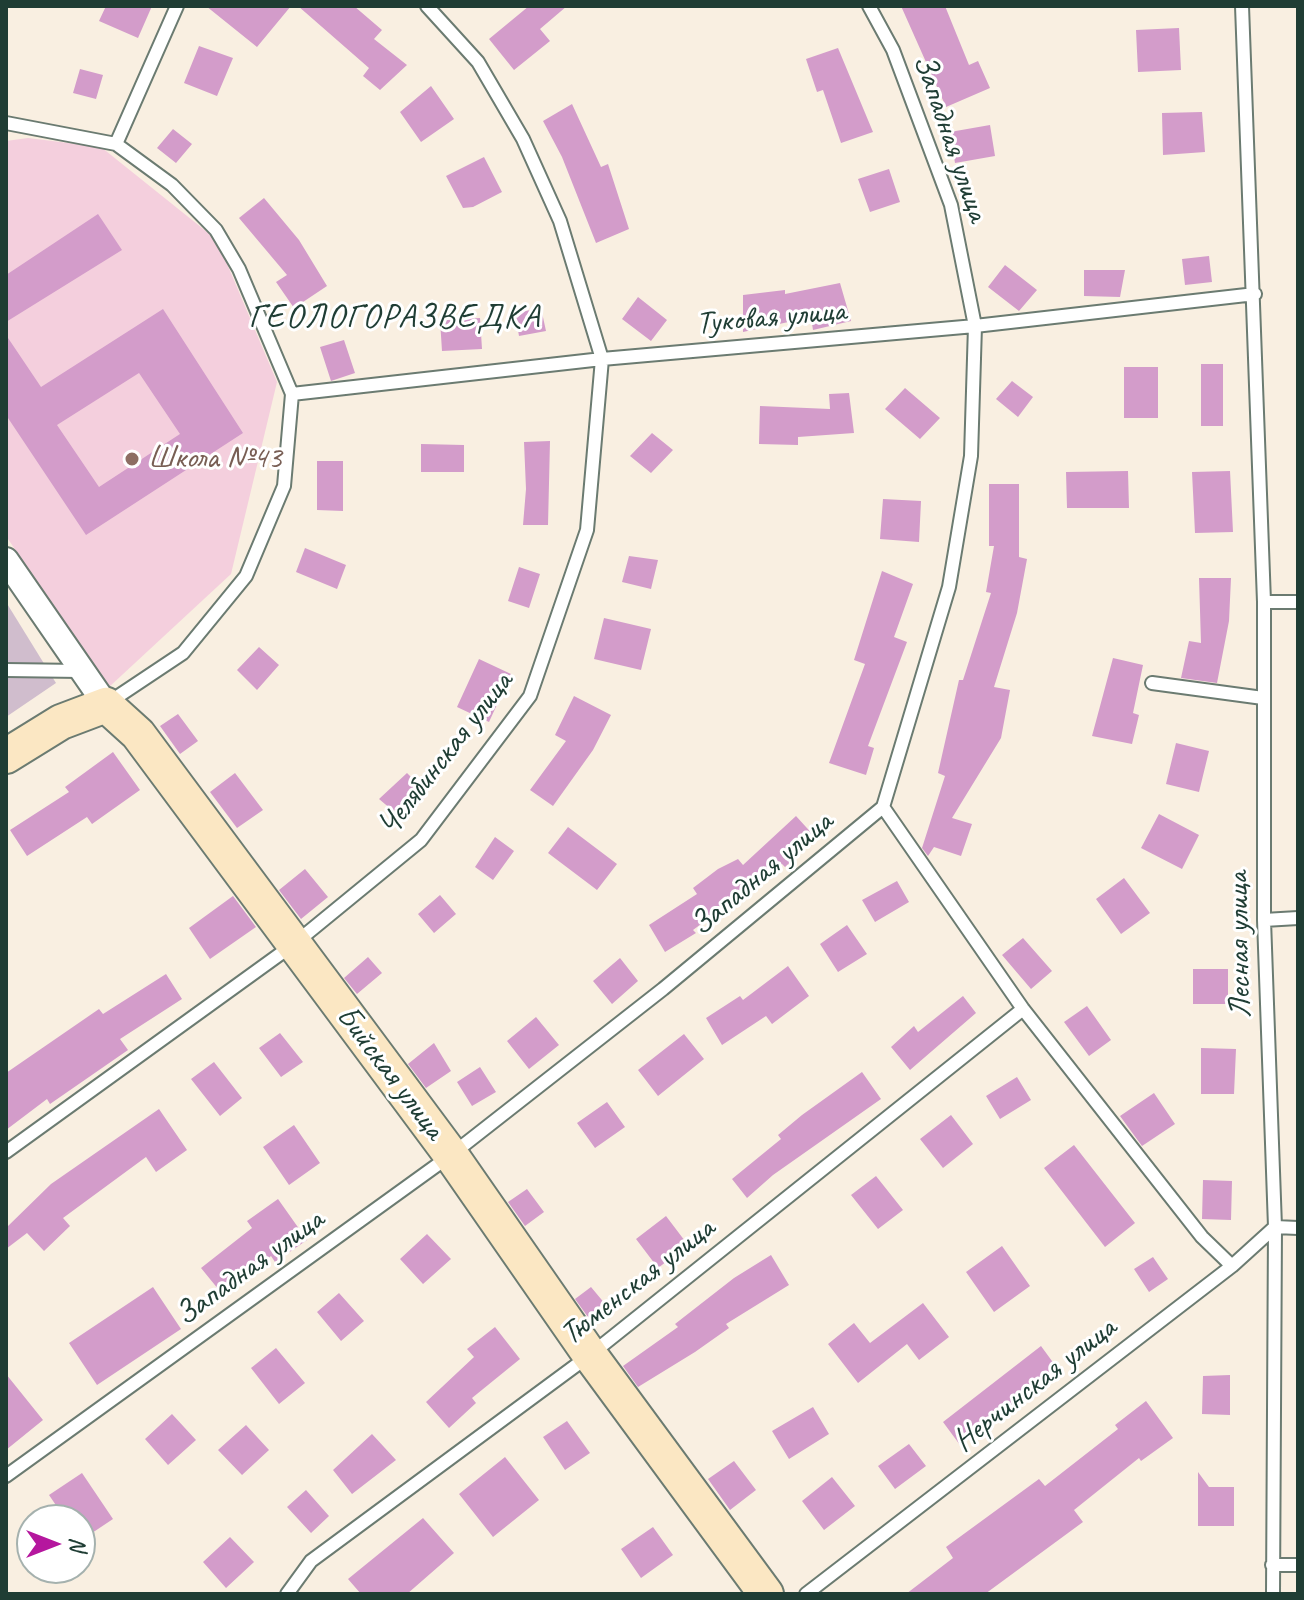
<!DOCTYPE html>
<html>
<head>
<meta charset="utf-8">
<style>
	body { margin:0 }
	#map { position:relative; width:1304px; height:1600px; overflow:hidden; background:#f9efe1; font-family:Caveat,sans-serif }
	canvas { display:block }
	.frame { position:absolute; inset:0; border:8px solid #1f3d34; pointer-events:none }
	.north { position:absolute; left:16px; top:1504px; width:80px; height:80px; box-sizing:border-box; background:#fff; border:2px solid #a5b1ae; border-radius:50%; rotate:90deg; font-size:22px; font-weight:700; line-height:32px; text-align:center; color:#1f3d34 }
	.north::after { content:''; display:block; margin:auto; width:28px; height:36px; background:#b5179e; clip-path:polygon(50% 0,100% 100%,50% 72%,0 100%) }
</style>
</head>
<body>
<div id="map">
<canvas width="1304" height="1600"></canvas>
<div class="frame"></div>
<div class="north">N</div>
</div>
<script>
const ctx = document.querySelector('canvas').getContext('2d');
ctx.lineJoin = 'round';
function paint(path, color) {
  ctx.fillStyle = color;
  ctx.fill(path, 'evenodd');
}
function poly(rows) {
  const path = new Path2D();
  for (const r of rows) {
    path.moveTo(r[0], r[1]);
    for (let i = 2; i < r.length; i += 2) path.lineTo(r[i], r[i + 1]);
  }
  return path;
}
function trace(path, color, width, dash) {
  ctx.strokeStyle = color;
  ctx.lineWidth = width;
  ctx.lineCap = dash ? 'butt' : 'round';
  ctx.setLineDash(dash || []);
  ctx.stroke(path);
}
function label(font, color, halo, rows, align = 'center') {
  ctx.font = font + ' Caveat,sans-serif';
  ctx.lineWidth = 6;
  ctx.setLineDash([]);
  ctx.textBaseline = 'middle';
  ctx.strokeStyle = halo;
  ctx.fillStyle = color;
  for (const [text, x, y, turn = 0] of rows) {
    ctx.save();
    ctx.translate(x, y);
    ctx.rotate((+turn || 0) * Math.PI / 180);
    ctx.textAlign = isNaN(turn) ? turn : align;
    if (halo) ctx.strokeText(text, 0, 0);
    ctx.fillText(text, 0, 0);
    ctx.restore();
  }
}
const built = poly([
	[28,138,101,147,217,240,277,382,231,574,108,688,6,536,6,141]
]);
const industrial = poly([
	[6,602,56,683,6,717]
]);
const building = poly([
	[106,6,152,6,138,38,99,21],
	[206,6,291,6,257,47],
	[298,6,354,6,382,30,374,39,407,65,380,90,363,76,369,68],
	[529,6,567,6,540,29,550,41,514,70,489,39],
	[901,6,945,6,969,65,978,61,990,88,946,107],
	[1179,28,1181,70,1138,72,1136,30],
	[199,46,233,58,217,96,184,83],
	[838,48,873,132,841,143,823,90,817,92,806,59],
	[80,69,103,75,96,99,73,93],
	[431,86,454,119,421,142,400,112],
	[572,104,601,167,608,164,629,229,596,243,562,157,543,121],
	[1202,112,1205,152,1163,155,1162,113],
	[990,125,995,156,955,163,950,132],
	[173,129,192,144,176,163,157,148],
	[484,157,502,192,473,207,463,208,446,176],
	[889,169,900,202,870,212,858,179],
	[264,198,299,240,327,286,294,308,276,282,287,275,239,218],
	[98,214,122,250,6,322,6,275],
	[1209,256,1212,282,1185,285,1182,259],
	[1005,265,1037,290,1019,311,988,287],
	[1084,270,1125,270,1120,297,1084,296],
	[840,283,851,321,813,330,811,317,743,332,743,295,785,290,785,294],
	[638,297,667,320,651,341,622,319],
	[541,308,546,331,519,336,515,313],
	[163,309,243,433,86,535,6,415,6,335,41,387],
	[139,373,180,434,99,487,57,425],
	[480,318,482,349,442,351,440,320],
	[344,340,355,373,331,381,320,347],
	[1201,364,1223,364,1223,426,1201,426],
	[1124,367,1158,367,1158,418,1124,418],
	[1012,381,1033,397,1018,417,996,399],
	[905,388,940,418,920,439,885,409],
	[849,393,854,433,798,437,798,445,759,444,760,406,830,409,829,394],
	[652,433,673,450,651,473,630,456],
	[550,441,548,525,523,525,526,489,524,442],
	[421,444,464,445,464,472,421,472],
	[317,461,343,461,343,511,317,510],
	[1128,471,1129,508,1067,508,1066,472],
	[1230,471,1233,532,1195,533,1192,472],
	[989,484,1019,484,1019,557,1027,559,1017,613,994,687,1010,690,1001,738,952,818,972,824,961,856,934,847,928,856,922,848,945,776,938,773,959,680,963,680,991,593,986,592,994,546,989,546],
	[883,499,921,501,919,542,880,539],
	[305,548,346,565,337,589,296,572],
	[629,556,658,560,651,589,622,582],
	[519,567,540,574,529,608,508,601],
	[882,571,913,584,894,637,907,642,868,746,874,748,866,775,829,763,865,664,854,660],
	[1199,578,1231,578,1229,621,1217,683,1181,678,1189,641,1201,643],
	[604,618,651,629,641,670,594,659],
	[259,647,279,665,257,690,237,670],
	[1113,658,1143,665,1133,713,1139,715,1132,744,1092,736],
	[479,659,511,674,489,722,457,707],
	[574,696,611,715,593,750,553,806,530,790,566,741,555,735],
	[178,714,198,741,180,754,160,726],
	[1176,743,1209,751,1199,792,1166,784],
	[113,752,140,790,92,824,87,817,27,856,10,830,69,792,65,787],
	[235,773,263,810,237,828,210,792],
	[407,773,428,794,404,820,379,799],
	[1159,814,1199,835,1182,869,1141,848],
	[796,816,816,838,785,867,782,864,693,930,696,933,665,952,649,925,697,894,693,888,718,869,738,859,743,865],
	[568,827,617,864,597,890,548,853],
	[495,837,514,851,493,880,475,867],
	[305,869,328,897,301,919,279,890],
	[1124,878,1150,913,1121,934,1096,899],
	[897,881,909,902,875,922,862,900],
	[440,895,456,914,434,933,418,914],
	[233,896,256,927,210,959,189,928],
	[847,925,867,954,838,972,820,944],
	[1023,938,1052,971,1031,989,1002,955],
	[368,957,382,973,357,994,344,978],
	[620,958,638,981,612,1004,593,981],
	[788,966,809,996,772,1024,766,1016,722,1045,706,1018,740,996,743,1000],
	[1193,969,1228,969,1228,1004,1193,1004],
	[166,974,182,999,120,1039,128,1050,50,1104,47,1099,6,1130,6,1073,99,1009,103,1014],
	[963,996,976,1013,910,1070,891,1047,914,1026,918,1032],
	[1087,1006,1111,1040,1089,1056,1064,1022],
	[536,1017,559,1045,529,1069,507,1041],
	[280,1033,303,1062,281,1077,259,1048],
	[684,1034,704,1059,658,1096,638,1070],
	[434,1043,451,1071,426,1088,408,1064],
	[1201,1048,1236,1049,1234,1094,1201,1094],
	[214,1062,242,1098,220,1116,191,1079],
	[480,1067,496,1092,472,1106,457,1082],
	[862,1072,881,1099,773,1175,747,1198,732,1179,781,1139,778,1135,802,1115],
	[1017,1077,1031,1100,1000,1119,986,1096],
	[1154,1093,1175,1124,1142,1146,1120,1116],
	[607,1102,625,1127,595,1148,577,1123],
	[159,1109,187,1150,156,1172,146,1157,63,1218,70,1226,44,1251,27,1233,6,1249,6,1228,51,1184],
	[951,1115,973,1144,943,1168,920,1139],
	[294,1125,320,1163,289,1185,263,1147],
	[1074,1145,1135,1223,1105,1247,1044,1168],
	[876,1176,903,1210,878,1229,851,1195],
	[1203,1180,1232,1181,1231,1220,1202,1219],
	[527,1189,544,1212,525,1226,508,1202],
	[278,1199,307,1240,275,1262,271,1256,223,1295,201,1268,252,1228,247,1221],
	[666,1216,688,1245,658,1268,636,1239],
	[427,1234,451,1259,423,1284,400,1259],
	[1002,1246,1030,1286,994,1312,966,1272],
	[771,1255,789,1285,726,1324,729,1328,695,1352,638,1387,623,1366,678,1327,675,1324,734,1278],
	[1153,1257,1168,1279,1149,1292,1134,1269],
	[153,1287,181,1329,97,1385,69,1343],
	[591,1287,611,1311,593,1324,575,1299],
	[339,1293,364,1321,341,1341,317,1312],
	[923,1303,949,1337,919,1360,907,1344,858,1383,828,1344,854,1323,870,1343],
	[495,1327,520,1359,472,1398,476,1403,449,1428,426,1402,474,1357,467,1349],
	[1041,1346,1060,1372,960,1445,943,1422],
	[276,1348,305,1383,279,1404,251,1368],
	[6,1374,43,1420,6,1450],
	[1230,1375,1230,1415,1202,1414,1203,1376],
	[1146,1401,1173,1438,1141,1461,1139,1458,1074,1510,1083,1522,985,1594,906,1594,953,1558,946,1547,1039,1479,1045,1486,1118,1429,1115,1425],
	[813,1407,829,1434,789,1459,772,1431],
	[172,1414,196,1440,168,1465,145,1439],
	[567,1421,590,1453,565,1470,543,1437],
	[246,1425,269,1450,242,1475,218,1450],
	[372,1434,396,1460,352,1494,333,1470],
	[909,1444,926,1466,895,1489,878,1466],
	[505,1457,539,1500,493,1537,459,1494],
	[734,1461,756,1490,730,1510,708,1479],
	[1198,1472,1209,1487,1234,1487,1234,1526,1198,1526],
	[82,1473,113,1519,80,1541,80,1520,66,1520,49,1495],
	[832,1477,855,1506,824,1530,802,1501],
	[306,1490,329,1516,311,1533,287,1507],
	[423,1518,454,1553,407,1594,361,1594,348,1579],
	[653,1527,673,1555,641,1578,621,1549],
	[230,1537,254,1562,226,1588,203,1562]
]);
const lane = poly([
	[1242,6,1264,602,1264,920,1275,1227,1273,1594],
	[6,123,116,144,172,185,216,230,239,269,292,394,284,486,246,576,183,653,108,703],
	[116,144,177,6],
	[292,394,602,359,975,326,1255,294],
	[1264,602,1298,602],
	[6,670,81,671],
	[1152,683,1263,698],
	[883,807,1023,1009,1202,1237,1232,1266],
	[1264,920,1298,918],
	[6,1152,294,944,421,840,530,696,587,530,602,359,560,221,523,139,478,62,427,6],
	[6,1476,451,1155,663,989,883,807,949,587,971,456,975,326,951,205,893,50,869,6],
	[1272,1565,1298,1565],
	[287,1594,311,1561,590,1355,1023,1009],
	[806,1594,1232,1266,1275,1227,1298,1228]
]);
const street = poly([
	[6,560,106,705]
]);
const secondary = poly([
	[6,756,61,722,106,705,138,734,451,1155,590,1355,766,1594]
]);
const markers = [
	[132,459,8,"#8d6e63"]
];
const streetNames = [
	["Западная улица",950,138,71],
	["Туковая улица",771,318,-5],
	["Челябинская улица",446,754,-52],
	["Западная улица",762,874,-40],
	["Лесная улица",1240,945,-91],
	["Бийская улица",390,1073,53],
	["Западная улица",250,1268,-36],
	["Тюменская улица",638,1282,-38],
	["Нерчинская улица",1035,1385,-38]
];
const educationNames = [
	["Школа №43",148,459]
];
const neighbourhoodNames = [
	["ГЕОЛОГОРАЗВЕДКА",395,318]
];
paint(built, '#f4cfdd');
paint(industrial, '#d0bdcd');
paint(building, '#d39cca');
trace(lane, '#6b7b71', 16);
trace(street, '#6b7b71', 28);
trace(secondary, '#6b7b71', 38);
trace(lane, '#fff', 12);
trace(street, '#fff', 24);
trace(secondary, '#fbe7c3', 34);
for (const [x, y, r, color] of markers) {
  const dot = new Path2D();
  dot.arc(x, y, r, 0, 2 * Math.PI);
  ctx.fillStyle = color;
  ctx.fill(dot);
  trace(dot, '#fff', 3);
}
label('32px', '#1f3d34', '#fff', streetNames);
label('32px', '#785e54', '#fff', educationNames, 'left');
ctx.letterSpacing = '2px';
label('34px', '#1f3d34', '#fff', neighbourhoodNames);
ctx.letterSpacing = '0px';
</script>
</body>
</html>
